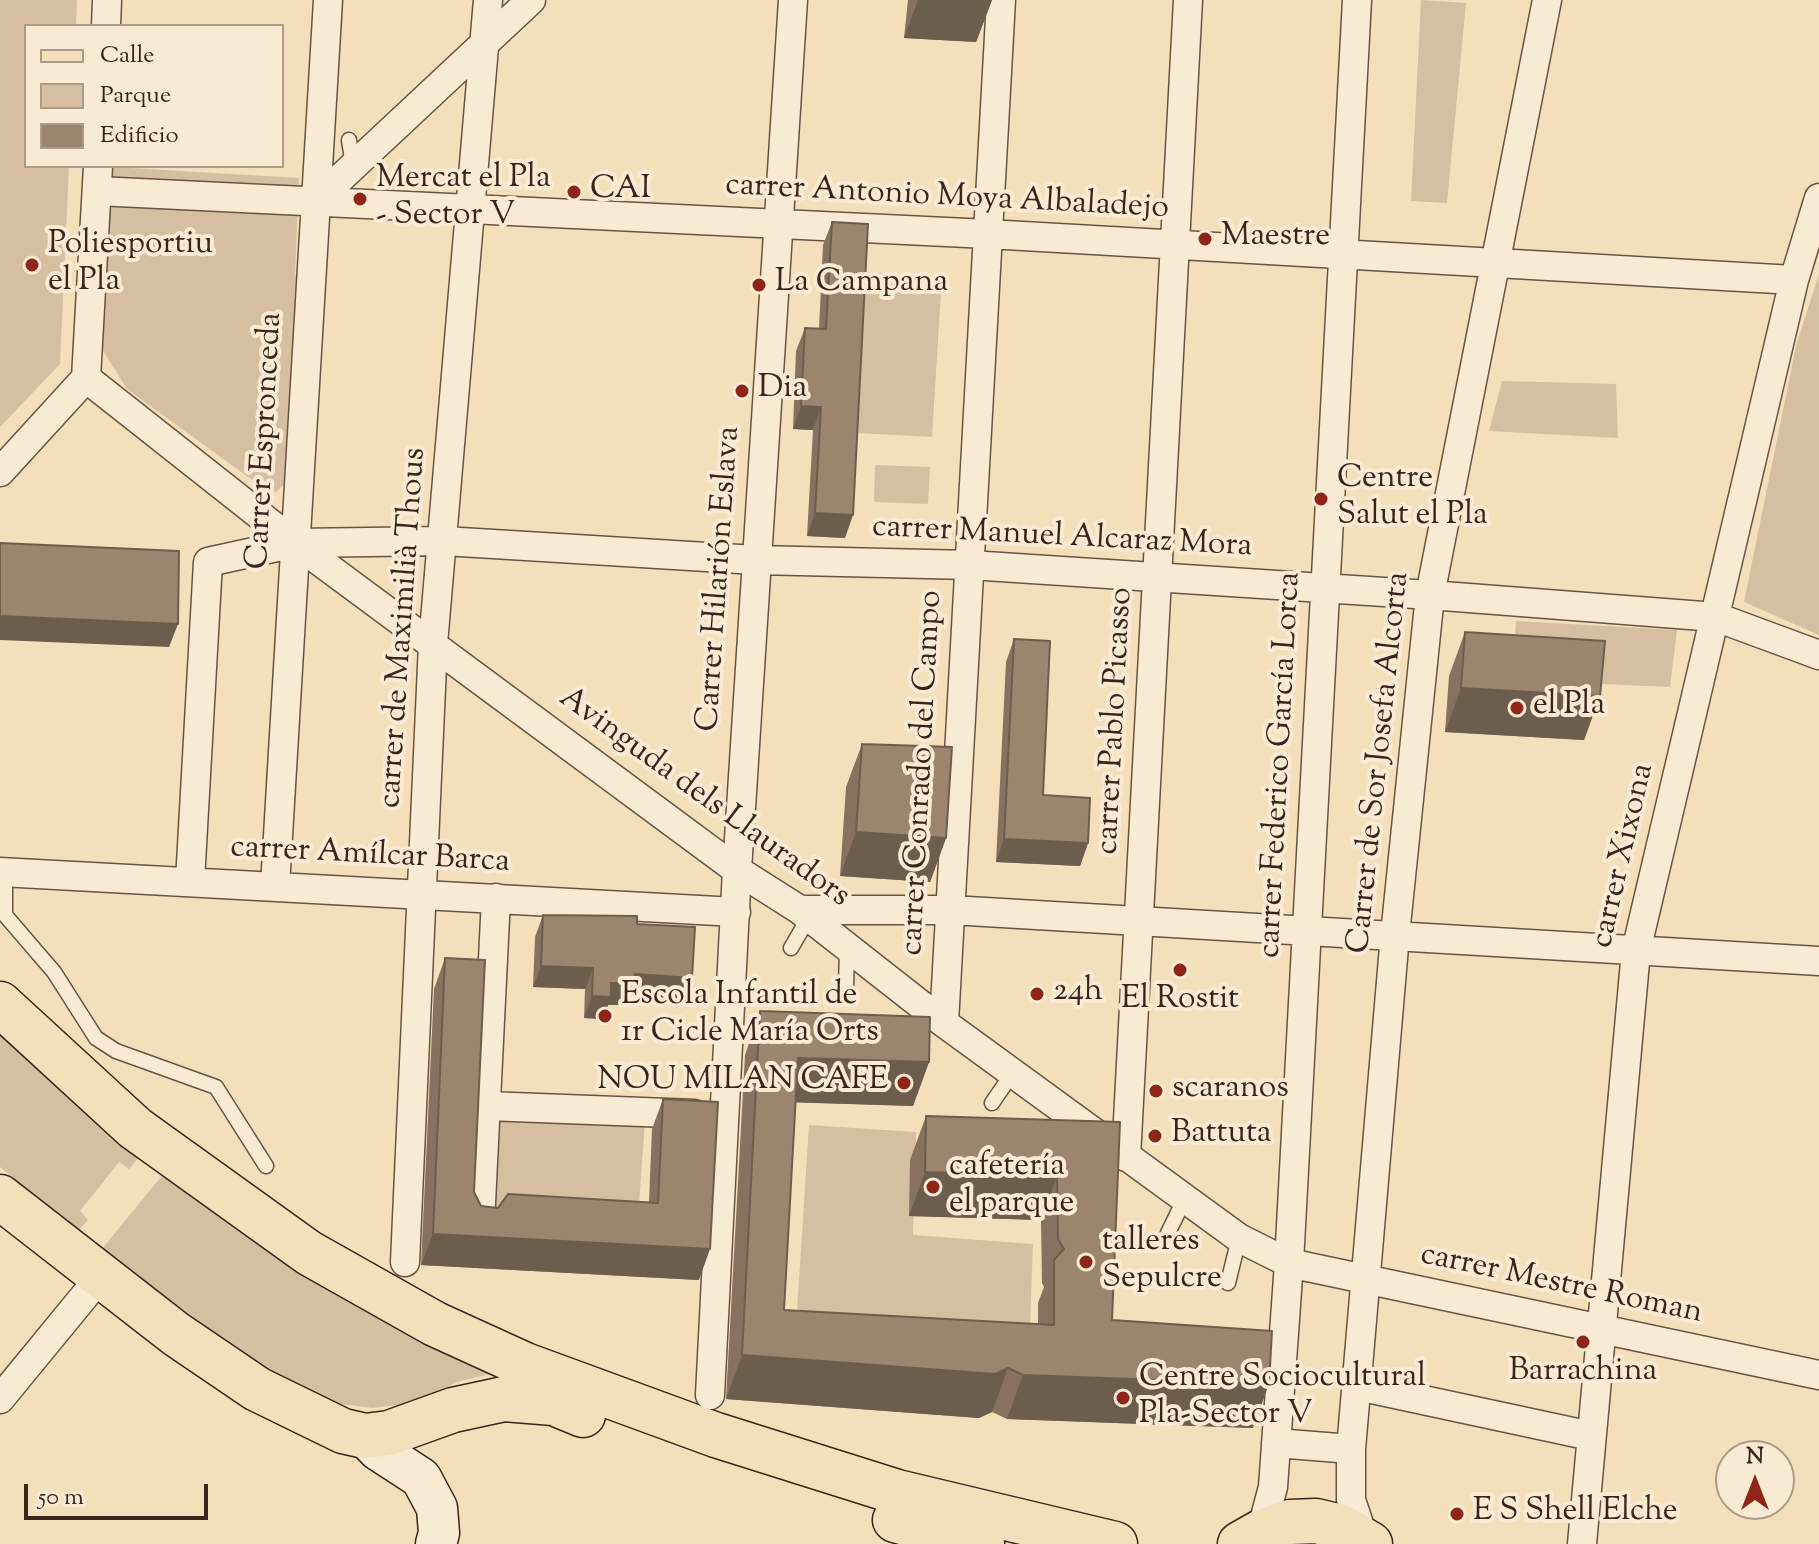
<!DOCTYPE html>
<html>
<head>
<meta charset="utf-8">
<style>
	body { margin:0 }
	#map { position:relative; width:1819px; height:1544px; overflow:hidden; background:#f4dfbb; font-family:"Sorts Mill Goudy",serif }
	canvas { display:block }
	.legend { position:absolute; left:24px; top:24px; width:260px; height:144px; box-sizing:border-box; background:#f8ead3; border:2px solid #ad9b89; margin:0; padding:10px 14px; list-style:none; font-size:24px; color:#3c241b }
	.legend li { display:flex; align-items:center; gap:16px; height:40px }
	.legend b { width:40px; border:2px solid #ad9b89 }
	.north { position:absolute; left:1715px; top:1440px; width:80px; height:80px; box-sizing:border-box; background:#f8ead3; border:2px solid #ad9b89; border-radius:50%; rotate:0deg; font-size:22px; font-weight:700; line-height:32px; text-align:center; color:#3c241b }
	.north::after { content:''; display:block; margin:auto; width:28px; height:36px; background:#8f2418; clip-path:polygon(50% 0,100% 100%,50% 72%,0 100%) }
	.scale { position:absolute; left:24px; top:1484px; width:184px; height:36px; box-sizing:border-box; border:4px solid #3c241b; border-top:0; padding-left:10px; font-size:24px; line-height:28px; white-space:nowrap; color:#3c241b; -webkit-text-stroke:6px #f8ead3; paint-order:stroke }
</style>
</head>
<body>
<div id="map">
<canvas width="1819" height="1544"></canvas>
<ul class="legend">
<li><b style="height:10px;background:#f4dfbb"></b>Calle</li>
<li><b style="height:22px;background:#d5bfa0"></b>Parque</li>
<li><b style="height:22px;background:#9c856e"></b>Edificio</li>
</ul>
<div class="north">N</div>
<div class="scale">50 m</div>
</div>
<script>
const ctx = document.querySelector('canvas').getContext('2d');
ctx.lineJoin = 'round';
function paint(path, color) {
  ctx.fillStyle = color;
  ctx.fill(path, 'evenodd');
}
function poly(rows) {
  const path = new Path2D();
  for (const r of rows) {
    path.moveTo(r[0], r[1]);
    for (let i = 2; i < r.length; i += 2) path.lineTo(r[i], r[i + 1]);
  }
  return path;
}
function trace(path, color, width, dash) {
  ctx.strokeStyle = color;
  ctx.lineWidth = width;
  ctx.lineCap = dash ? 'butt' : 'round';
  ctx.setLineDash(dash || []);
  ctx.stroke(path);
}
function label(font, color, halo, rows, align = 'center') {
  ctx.font = font + ' "Sorts Mill Goudy",serif';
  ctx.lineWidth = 8;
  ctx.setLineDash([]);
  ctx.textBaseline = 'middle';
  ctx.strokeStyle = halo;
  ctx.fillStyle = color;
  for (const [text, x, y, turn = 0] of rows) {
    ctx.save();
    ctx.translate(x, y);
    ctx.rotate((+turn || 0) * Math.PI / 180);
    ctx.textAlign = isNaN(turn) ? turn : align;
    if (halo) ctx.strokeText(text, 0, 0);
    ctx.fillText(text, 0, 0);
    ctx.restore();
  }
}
const green = poly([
	[0,0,77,0,76,26,26,26,26,166,69,166,60,364,0,427],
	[1421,0,1466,3,1447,203,1411,201],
	[113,167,299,178,295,275,304,285,287,481,276,492,255,482,127,389,100,346],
	[864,272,942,276,932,437,855,433],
	[1819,274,1819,635,1744,602,1796,346],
	[1502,381,1616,384,1618,438,1489,431],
	[875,465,930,467,928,504,874,502],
	[1516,621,1677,630,1670,687,1512,680],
	[0,1027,141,1155,129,1169,119,1162,80,1211,88,1220,77,1232,0,1167],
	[494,1113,645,1122,638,1217,488,1212],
	[809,1125,916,1132,913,1235,1033,1244,1029,1353,795,1342],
	[165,1172,504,1371,460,1381,413,1403,373,1408,340,1404,309,1393,255,1362,101,1250]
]);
const lane = poly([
	[349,140,353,166],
	[5,872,5,915,54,972,96,1038,116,1051,216,1087,266,1166],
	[791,948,809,917],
	[846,989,847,946],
	[992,1103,1014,1071],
	[1168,1233,1184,1200],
	[1228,1283,1239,1238]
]);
const street = poly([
	[106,26,107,0],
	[97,191,988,234,1794,280],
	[316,201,531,0],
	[86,378,295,543,737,870,800,910,944,1023,1239,1238,1289,1263,1819,1375],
	[86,378,98,166],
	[0,472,86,378],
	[0,872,736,912],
	[190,881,208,562,295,543,444,541,756,560,970,565,1430,595,1716,617,1819,655],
	[275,886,328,0],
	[800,910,951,910,1819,961],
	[944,1023,1001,0],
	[487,1106,694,1114],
	[1126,1157,1188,0],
	[480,1223,496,898],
	[405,1262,433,644,488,0],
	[1358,1386,1591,1436],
	[710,1395,737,870,793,0],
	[0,1399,101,1276],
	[1276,1443,1351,1449],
	[1261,1532,1273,1487,1289,1263,1357,0],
	[1364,1539,1351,1500,1351,1449,1395,935,1430,595,1547,0],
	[1582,1544,1636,951,1794,280,1819,198]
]);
const secondary = poly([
	[365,1436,378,1450,421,1478,437,1508,439,1533,436,1544]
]);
const primary = poly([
	[0,1004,135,1128,309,1253,435,1324,525,1365,716,1435,897,1492,1115,1544],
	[0,1197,176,1334,257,1389,343,1431,365,1436,389,1433,453,1410,504,1399,554,1403,583,1415],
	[895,1520,982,1544],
	[1240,1544,1261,1532,1290,1522,1316,1521,1341,1527,1370,1544]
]);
const wall = poly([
	[908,0,992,0,976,42,904,38],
	[832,222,845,538,807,536,813,430,793,429,796,351,805,328,819,329,823,245],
	[1465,632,1600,696,1584,740,1445,732,1449,676],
	[1014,639,1043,795,1088,843,1080,866,996,862,1006,662],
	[862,744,946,838,930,882,840,876,846,787],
	[543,915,637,924,692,978,684,999,630,996,626,1005,608,1005,603,1019,584,1018,585,989,533,987,535,937],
	[445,958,474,1192,481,1206,498,1208,649,1202,652,1129,663,1099,699,1280,421,1265,434,989],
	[760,1011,929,1062,913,1106,795,1102,784,1310,1038,1324,1038,1303,1044,1287,1042,1283,1041,1220,909,1216,910,1160,926,1116,1120,1122,1112,1320,1253,1428,1007,1419,992,1412,979,1418,726,1399,745,1055]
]);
const shadedWall = poly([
	[918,0,992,0,976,42,904,38],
	[801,406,821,407,813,430,793,429],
	[815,513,853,515,845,538,807,536],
	[0,616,178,624,169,647,0,640],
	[1461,688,1600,696,1584,740,1445,732],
	[856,832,946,838,930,882,840,876],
	[1004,839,1088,843,1080,866,996,862],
	[541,966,593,968,585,989,533,987],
	[635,974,692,978,684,999,630,996,626,1005,608,1005,603,1019,584,1018,592,996,611,983],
	[798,1058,929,1062,913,1106,782,1102],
	[925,1172,1057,1176,1041,1220,909,1216],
	[433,1234,710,1249,699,1280,421,1265],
	[742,1355,1008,1368,992,1412,979,1418,726,1399],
	[1023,1375,1269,1384,1253,1428,1007,1419]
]);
const building = poly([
	[832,222,868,224,853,515,815,513,821,407,801,406,805,328,826,329,832,222],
	[0,543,179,551,178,624,0,616,0,543],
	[1465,632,1605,641,1600,696,1461,688,1465,632],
	[1014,639,1050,641,1043,795,1090,798,1088,843,1004,839,1014,639],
	[862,744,952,747,946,838,856,832,862,744],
	[543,915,637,916,637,924,695,927,692,978,635,974,634,984,611,983,611,997,592,996,593,968,541,966,543,915],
	[445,958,485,960,474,1192,481,1206,498,1208,508,1194,658,1203,663,1099,718,1102,710,1249,433,1234,445,958],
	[760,1011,930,1017,929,1062,798,1058,784,1310,1054,1325,1054,1260,1064,1249,1058,1239,1057,1176,925,1172,926,1116,1120,1122,1112,1320,1272,1331,1269,1384,1023,1375,1008,1368,995,1374,742,1355,760,1011]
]);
const markers = [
	[574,192,8,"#8f2418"],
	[360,199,8,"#8f2418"],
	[1205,239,8,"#8f2418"],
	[32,265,8,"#8f2418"],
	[759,285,8,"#8f2418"],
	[742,391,8,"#8f2418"],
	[1321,499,8,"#8f2418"],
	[1517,708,8,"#8f2418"],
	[1180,970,8,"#8f2418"],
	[1037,994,8,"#8f2418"],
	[605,1016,8,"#8f2418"],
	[904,1083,8,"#8f2418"],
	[1156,1091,8,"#8f2418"],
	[1155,1136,8,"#8f2418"],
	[933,1187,8,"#8f2418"],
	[1086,1262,8,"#8f2418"],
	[1583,1342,8,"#8f2418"],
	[1123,1398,8,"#8f2418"],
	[1457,1514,8,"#8f2418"]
];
const poiNames = [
	["Mercat el Pla",376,181],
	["- Sector V",376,218],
	["CAI",590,192],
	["Maestre",1221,239],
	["Poliesportiu",48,247],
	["el Pla",48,284],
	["La Campana",775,285],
	["Dia",758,391],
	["Centre",1337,481],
	["Salut el Pla",1337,518],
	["el Pla",1533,708],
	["24h",1053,994],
	["Escola Infantil de",621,998],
	["1r Cicle María Orts",621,1035],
	["El Rostit",1180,1002,"center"],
	["NOU MILAN CAFE",888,1083,"right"],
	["scaranos",1172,1091],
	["Battuta",1171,1136],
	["cafetería",949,1169],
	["el parque",949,1206],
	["talleres",1102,1244],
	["Sepulcre",1102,1281],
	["Barrachina",1583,1374,"center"],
	["Centre Sociocultural",1139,1380],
	["Pla-Sector V",1139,1417],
	["E S Shell Elche",1473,1514]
];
const streetNames = [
	["carrer Antonio Moya Albaladejo",947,199,3],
	["Carrer Espronceda",267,441,-87],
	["carrer Manuel Alcaraz Mora",1062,539,3],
	["Carrer Hilarión Eslava",721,579,-86],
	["carrer de Maximilià Thous",405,628,-86],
	["carrer Pablo Picasso",1117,721,-87],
	["Carrer de Sor Josefa Alcorta",1381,763,-84],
	["carrer Federico García Lorca",1282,765,-87],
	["carrer Conrado del Campo",924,773,-87],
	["Avinguda dels Llauradors",703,799,36],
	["carrer Xixona",1625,856,-77],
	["carrer Amílcar Barca",370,857,3],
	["carrer Mestre Roman",1561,1286,12]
];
paint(green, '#d5bfa0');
trace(lane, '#6a5343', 17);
trace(street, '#6a5343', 31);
trace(secondary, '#3c241b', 43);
trace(primary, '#3c241b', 47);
trace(lane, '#f8ead3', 14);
trace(street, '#f8ead3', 28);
trace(secondary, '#f8ead3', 40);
trace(primary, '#f4dfbb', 44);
paint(wall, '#86725f');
paint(shadedWall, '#6d5d4d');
paint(building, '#9c856e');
trace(building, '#6d5d4d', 2);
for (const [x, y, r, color] of markers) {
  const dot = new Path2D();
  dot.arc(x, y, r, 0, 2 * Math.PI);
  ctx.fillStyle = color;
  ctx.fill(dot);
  trace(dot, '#f8ead3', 3);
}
label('32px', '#3c241b', '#f8ead3', poiNames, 'left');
label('32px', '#3c241b', '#f8ead3', streetNames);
</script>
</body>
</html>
